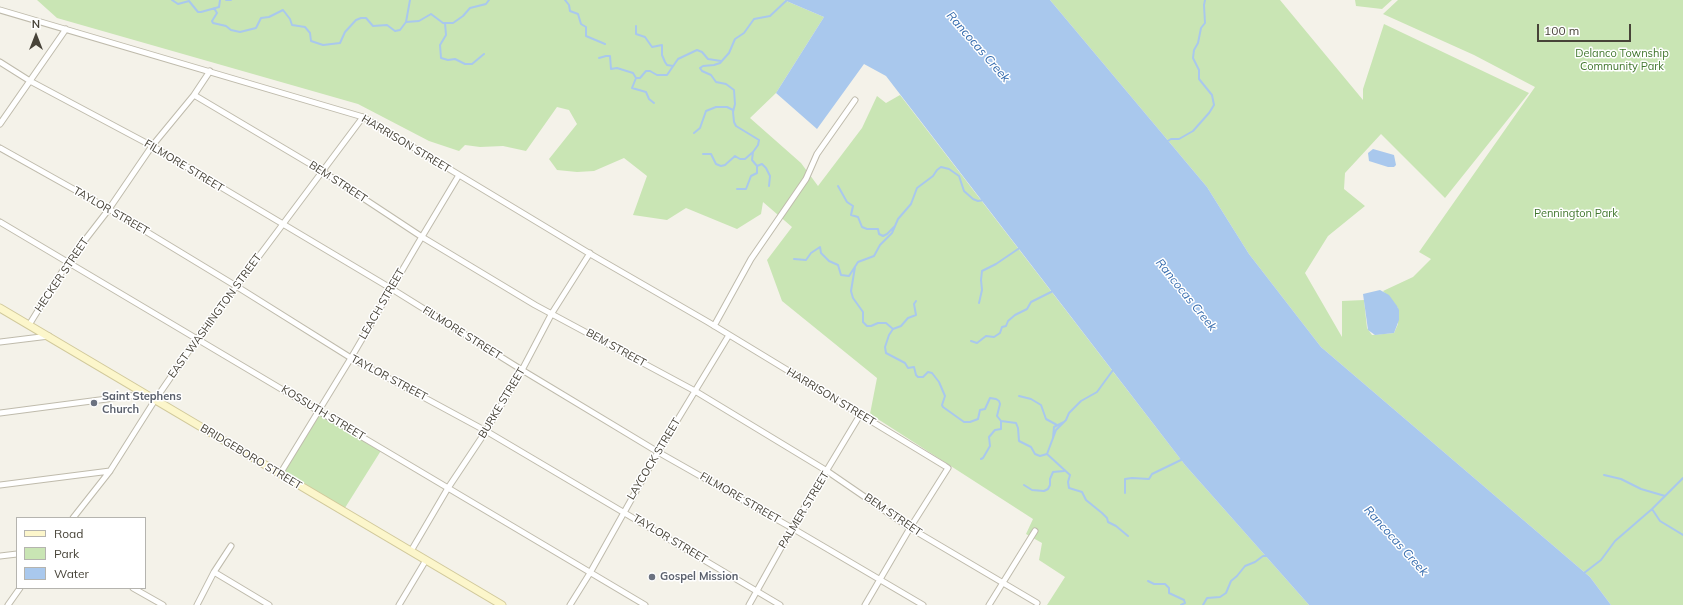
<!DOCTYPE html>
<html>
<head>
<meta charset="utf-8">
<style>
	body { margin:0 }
	#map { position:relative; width:1683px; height:605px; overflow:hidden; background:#f4f2e9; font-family:Mulish,sans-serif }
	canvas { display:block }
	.legend { position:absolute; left:16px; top:517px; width:130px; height:72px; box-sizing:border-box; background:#fff; border:1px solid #b5b4af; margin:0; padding:5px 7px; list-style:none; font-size:12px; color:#474338 }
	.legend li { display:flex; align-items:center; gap:8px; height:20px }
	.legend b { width:20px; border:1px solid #b5b4af }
	.north { position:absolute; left:16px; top:16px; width:40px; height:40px; -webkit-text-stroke:3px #fff; paint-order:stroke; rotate:0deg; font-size:11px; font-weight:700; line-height:16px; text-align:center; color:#474338 }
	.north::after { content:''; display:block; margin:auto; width:14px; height:18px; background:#474338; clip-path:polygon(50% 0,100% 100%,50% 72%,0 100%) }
	.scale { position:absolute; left:1537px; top:24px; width:94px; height:18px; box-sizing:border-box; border:2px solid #474338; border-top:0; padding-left:5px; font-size:12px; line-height:14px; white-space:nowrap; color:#474338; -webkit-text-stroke:3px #fff; paint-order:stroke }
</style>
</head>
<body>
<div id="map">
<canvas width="1683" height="605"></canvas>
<ul class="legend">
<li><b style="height:5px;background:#fcf6cb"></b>Road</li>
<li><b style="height:11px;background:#c9e5b4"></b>Park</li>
<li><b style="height:11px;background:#a9c8ed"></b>Water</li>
</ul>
<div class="north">N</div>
<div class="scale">100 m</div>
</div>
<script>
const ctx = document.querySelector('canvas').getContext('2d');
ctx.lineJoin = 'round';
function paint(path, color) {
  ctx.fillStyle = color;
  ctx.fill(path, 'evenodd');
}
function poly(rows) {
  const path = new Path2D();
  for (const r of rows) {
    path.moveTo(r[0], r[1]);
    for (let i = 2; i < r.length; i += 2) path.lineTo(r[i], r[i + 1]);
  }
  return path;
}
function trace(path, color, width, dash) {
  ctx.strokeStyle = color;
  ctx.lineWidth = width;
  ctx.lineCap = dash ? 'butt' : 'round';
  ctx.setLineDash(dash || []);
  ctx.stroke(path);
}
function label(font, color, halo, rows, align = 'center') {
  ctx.font = font + ' Mulish,sans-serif';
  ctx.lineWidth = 3;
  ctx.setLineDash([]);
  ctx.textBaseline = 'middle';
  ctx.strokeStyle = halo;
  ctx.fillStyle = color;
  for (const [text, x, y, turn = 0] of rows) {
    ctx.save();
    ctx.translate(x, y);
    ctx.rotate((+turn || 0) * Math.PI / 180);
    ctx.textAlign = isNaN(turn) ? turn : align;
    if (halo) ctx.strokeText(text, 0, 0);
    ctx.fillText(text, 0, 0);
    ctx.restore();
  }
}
const green = poly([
	[37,0,784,0,824,17,776,93,750,118,801,163,818,186,862,128,877,96,886,103,900,95,1185,465,1309,605,1047,605,1065,577,1039,560,1042,543,1026,534,1033,519,870,414,877,378,782,301,767,260,792,227,763,202,761,214,737,229,686,208,667,220,633,215,647,176,624,158,594,171,577,172,557,170,549,159,577,124,569,110,557,107,526,151,503,146,480,147,465,145,459,151,429,141,358,104,57,18],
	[1050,0,1280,0,1363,100,1363,89,1384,24,1529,93,1445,198,1381,134,1345,173,1344,189,1365,206,1328,236,1305,273,1342,337,1342,301,1364,300,1367,328,1372,335,1394,333,1398,324,1398,308,1383,291,1413,277,1431,259,1419,252,1535,87,1474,55,1383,14,1398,0,1683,0,1683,605,1611,605,1590,577,1321,347,1249,254,1207,187],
	[1355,0,1392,0,1382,9,1356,6],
	[319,412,382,449,343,511,280,474]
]);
const water = poly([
	[784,0,1050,0,1207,187,1249,254,1321,347,1590,577,1611,605,1309,605,1185,465,886,76,864,64,817,129,776,93,824,17],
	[1373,149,1394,155,1396,165,1394,167,1388,167,1369,161,1368,153],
	[1380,290,1389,295,1397,306,1399,310,1399,320,1394,333,1375,335,1368,330,1363,294]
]);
const stream = poly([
	[172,0,178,4,189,1,198,12,201,12,219,7,220,0],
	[226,0,231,0],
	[565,0,569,5,570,11,578,14,581,24,586,27,586,36,605,44],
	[214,8,217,13,212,21,213,23,226,26,231,30,240,32,256,28,261,18,269,17,283,10,290,19,292,25,305,27,310,33,311,41,323,45,340,43,345,32,356,20,361,18,366,18,373,26,387,25,395,31,400,30,406,22,410,0],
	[406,22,419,21,431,14,443,23,453,23,463,16,470,8,486,4,489,0],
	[445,23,446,35,440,45,441,58,448,60,455,59,465,64,472,64,484,54],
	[636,26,636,34,645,37,652,47,662,45,662,55,665,62,667,65,673,66],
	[599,58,606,56,610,56,611,69,617,68,633,73,636,78,632,88,646,92,649,99,654,103],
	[636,78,640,78,646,71,650,71,657,75,667,75,678,59,697,50,702,52,708,59,721,61],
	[694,133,700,128,706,111,716,107,727,107,733,110],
	[1166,142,1171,139,1179,139,1193,131,1209,113,1214,105,1212,95,1199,79,1199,70,1193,58,1194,50,1198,43,1201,28,1205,23,1204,5,1205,0],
	[703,154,711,154,716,164,721,166,725,165,735,156,740,159,745,159,753,152,758,145,759,140,736,126,734,122,733,112,735,104,734,90,726,84,716,82,711,75,702,71,700,68,703,66,714,65,720,63,729,53,735,39,744,33,754,19,770,16,787,0],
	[757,166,762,164,766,168,770,176,769,186],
	[838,186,847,202,853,206,851,215,858,217,862,227,867,229,878,229,879,234,883,236,887,234,895,226],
	[737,189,746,189,751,176,757,173,757,166,752,160,753,152],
	[794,259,806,260,811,253,820,247,821,253,829,261,838,265,841,275,849,276,858,262,874,256,880,245,892,233,898,219,911,204,917,188,933,176,937,170,941,167,949,169,959,176,964,191,973,199,978,201,984,200],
	[855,267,851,291,853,298,863,312,863,322,867,326,871,326,878,323,886,323,893,329],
	[916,301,914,304,916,315,908,318,901,326,893,329,889,335,885,347,886,353,905,363,908,368,914,367,916,375,918,377,923,377,928,372,932,373,939,382,945,396,942,405,943,407,964,422,970,422,978,419,980,410,985,409,990,398,996,399,999,401,1000,404,997,416,1001,421,1001,429,995,430,989,437,990,446,983,458,981,459],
	[979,303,982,290,981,280,982,271,996,264,1021,247],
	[971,341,977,343,986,336,994,337,1000,333,1002,327,1006,326,1008,321,1015,315,1027,309,1031,302,1053,291],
	[1019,396,1031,399,1041,405,1046,419,1057,425],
	[1001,421,1016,423,1018,428,1019,441,1031,447,1035,454,1040,456,1047,454],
	[1053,438,1054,427,1064,422],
	[1047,454,1056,430,1066,420,1069,413,1081,401,1097,392,1113,370],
	[1047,454,1070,475,1068,482,1069,488,1082,492,1086,500,1102,513,1107,518,1108,522,1116,526,1128,536],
	[1604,475,1621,479,1641,489,1665,496],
	[1024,485,1032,490,1044,491,1048,489,1050,485,1050,479,1053,472,1064,471],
	[1125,493,1125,479,1132,478,1149,479,1152,474,1183,459],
	[1652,509,1660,521,1683,535],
	[1584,573,1601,560,1615,541,1652,509,1683,478],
	[1148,581,1154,584,1165,584,1169,588,1169,593,1184,600,1185,603,1181,605],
	[1203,605,1207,598,1220,597,1226,593,1231,581,1237,576,1245,566,1255,562,1263,556,1268,556]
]);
const minor = poly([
	[0,10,363,117,592,255,708,322,945,466,948,468,910,528,865,605],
	[0,62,30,81,152,146,392,289,522,370,658,452,792,528,923,605],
	[194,95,322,171,422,237,535,305,695,391,827,471,910,528,1037,603],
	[0,124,66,29],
	[0,148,109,209,236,286,351,358,486,431,780,605],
	[0,222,645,605],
	[29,325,68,262,109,209,152,146,194,95,210,71],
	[714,326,751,259,806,179,817,154,855,100],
	[0,342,49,336],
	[0,413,145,394],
	[280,474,351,358,417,245,459,175],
	[0,485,110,471],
	[73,518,110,471,155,400,197,339,363,117],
	[411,551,448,488,486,431,522,370,552,313,590,253],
	[0,556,17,554],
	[214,572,269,605],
	[133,588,163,605],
	[8,605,20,588],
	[197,605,214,572,231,546],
	[399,605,426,560],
	[570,605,590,573,658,452,729,335],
	[749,605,792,528,860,415],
	[989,605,1035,531]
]);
const secondary = poly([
	[0,308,502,605]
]);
const markers = [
	[94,403,4,"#6b7280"],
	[652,577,4,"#6b7280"]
];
const parkNames = [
	["Delanco Township",1622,54],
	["Community Park",1622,67],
	["Pennington Park",1576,214]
];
const streetNames = [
	["HARRISON STREET",406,144,31],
	["FILMORE STREET",184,166,31],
	["BEM STREET",338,182,33],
	["TAYLOR STREET",111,211,30],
	["HECKER STREET",62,275,-56],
	["LEACH STREET",382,304,-60],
	["EAST WASHINGTON STREET",215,316,-54],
	["FILMORE STREET",462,333,32],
	["BEM STREET",616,348,29],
	["TAYLOR STREET",389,378,28],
	["HARRISON STREET",831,397,31],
	["BURKE STREET",502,403,-59],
	["KOSSUTH STREET",323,413,31],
	["BRIDGEBORO STREET",251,457,31],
	["LAYCOCK STREET",654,459,-59],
	["FILMORE STREET",740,498,30],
	["PALMER STREET",804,510,-59],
	["BEM STREET",893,515,34],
	["TAYLOR STREET",670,539,31]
];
const worshipNames = [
	["Saint Stephens",102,397],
	["Church",102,410],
	["Gospel Mission",660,577]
];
const waterNames = [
	["Rancocas Creek",978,47,49],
	["Rancocas Creek",1186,295,51],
	["Rancocas Creek",1396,541,48]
];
paint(green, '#c9e5b4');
paint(water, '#a9c8ed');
trace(stream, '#a9c8ed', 2);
trace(minor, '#bfbbac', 7);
trace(secondary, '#d1c99b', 9);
trace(minor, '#fff', 5);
trace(secondary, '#fcf6cb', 7);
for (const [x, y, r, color] of markers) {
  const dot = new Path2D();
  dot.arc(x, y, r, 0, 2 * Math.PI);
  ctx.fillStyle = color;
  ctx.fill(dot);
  trace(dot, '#fff', 1.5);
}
label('11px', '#40762d', '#fff', parkNames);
label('11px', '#474338', '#fff', streetNames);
label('bold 11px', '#5b616d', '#fff', worshipNames, 'left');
label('italic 12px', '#366cae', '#fff', waterNames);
</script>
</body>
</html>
